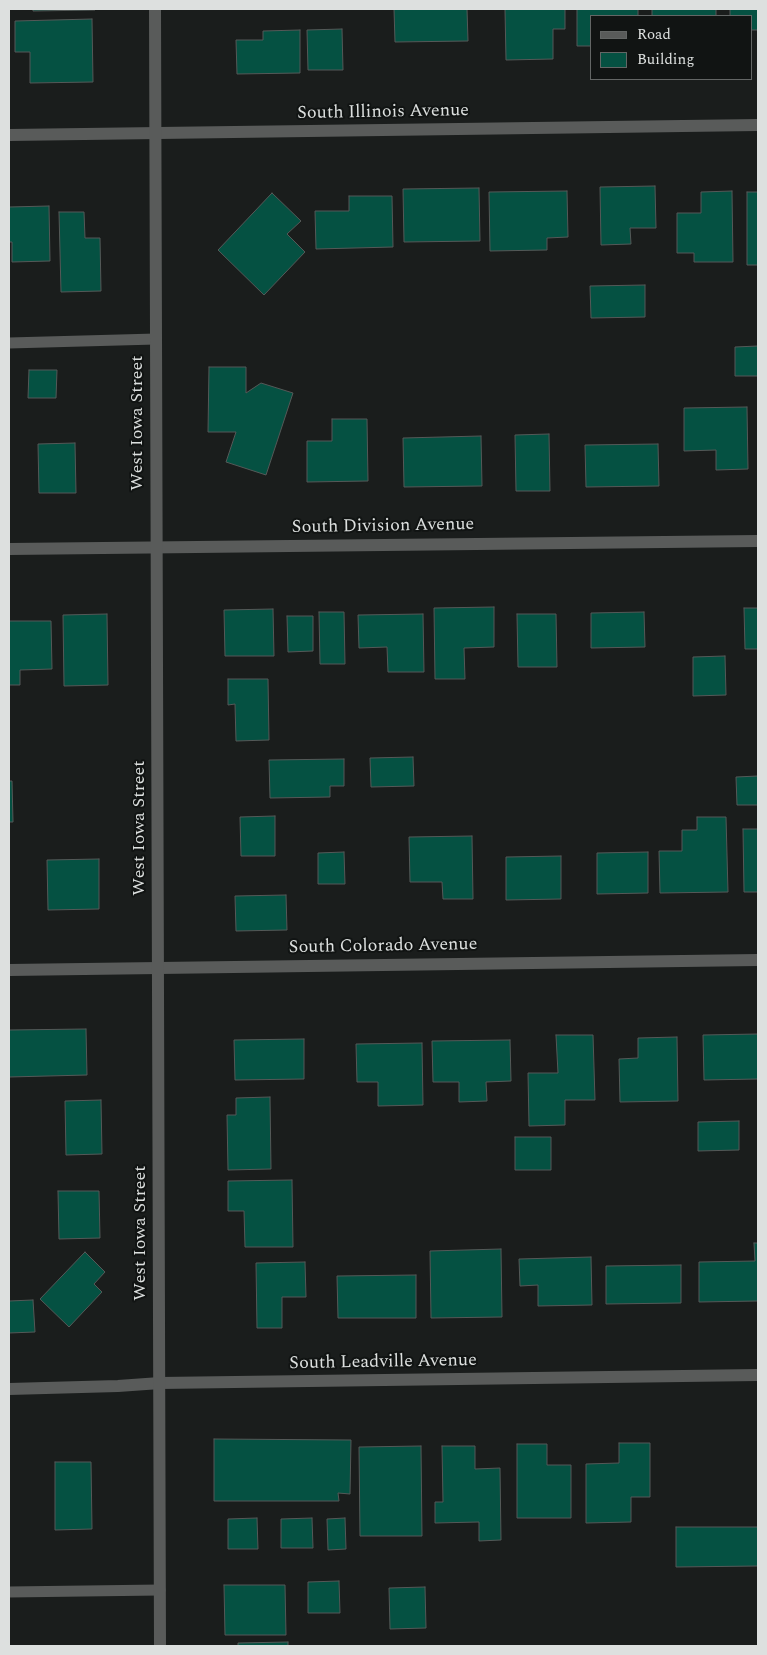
<!DOCTYPE html>
<html>
<head>
<meta charset="utf-8">
<style>
	body { margin:0 }
	#map { position:relative; width:767px; height:1655px; overflow:hidden; background:#1a1d1c; font-family:Spectral,serif }
	canvas { display:block }
	.frame { position:absolute; inset:0; border:10px solid #dde0df; pointer-events:none }
	.legend { position:absolute; left:590px; top:15px; width:162px; height:65px; box-sizing:border-box; background:#111413; border:1px solid #636665; margin:0; padding:6px 9px; list-style:none; font-size:15px; color:#dde0df }
	.legend li { display:flex; align-items:center; gap:10px; height:25px }
	.legend b { width:25px; border:1px solid #636665 }
</style>
</head>
<body>
<div id="map">
<canvas width="767" height="1655"></canvas>
<div class="frame"></div>
<ul class="legend">
<li><b style="height:6px;background:#595b5a"></b>Road</li>
<li><b style="height:14px;background:#055142"></b>Building</li>
</ul>
</div>
<script>
const ctx = document.querySelector('canvas').getContext('2d');
ctx.lineJoin = 'round';
function paint(path, color) {
  ctx.fillStyle = color;
  ctx.fill(path, 'evenodd');
}
function poly(rows) {
  const path = new Path2D();
  for (const r of rows) {
    path.moveTo(r[0], r[1]);
    for (let i = 2; i < r.length; i += 2) path.lineTo(r[i], r[i + 1]);
  }
  return path;
}
function trace(path, color, width, dash) {
  ctx.strokeStyle = color;
  ctx.lineWidth = width;
  ctx.lineCap = dash ? 'butt' : 'round';
  ctx.setLineDash(dash || []);
  ctx.stroke(path);
}
function label(font, color, halo, rows, align = 'center') {
  ctx.font = font + ' Spectral,serif';
  ctx.lineWidth = 4;
  ctx.setLineDash([]);
  ctx.textBaseline = 'middle';
  ctx.strokeStyle = halo;
  ctx.fillStyle = color;
  for (const [text, x, y, turn = 0] of rows) {
    ctx.save();
    ctx.translate(x, y);
    ctx.rotate((+turn || 0) * Math.PI / 180);
    ctx.textAlign = isNaN(turn) ? turn : align;
    if (halo) ctx.strokeText(text, 0, 0);
    ctx.fillText(text, 0, 0);
    ctx.restore();
  }
}
const building = poly([
	[33,9,95,9,95,10,33,11,33,9],
	[394,9,467,9,468,41,395,42,394,9],
	[505,9,565,9,565,29,553,29,553,59,506,60,505,9],
	[577,9,638,9,638,16,591,16,591,46,577,46,577,9],
	[652,9,716,9,716,16,652,16,652,9],
	[730,9,758,9,758,30,751,30,751,16,730,16,730,9],
	[92,19,93,82,30,83,30,52,15,52,15,21,92,19],
	[342,29,343,70,308,70,307,30,342,29],
	[300,30,300,73,237,74,236,40,263,40,263,31,300,30],
	[655,186,656,228,630,228,631,244,601,245,600,187,655,186],
	[479,188,480,241,404,242,403,189,479,188],
	[567,191,568,237,547,238,547,250,490,251,489,192,567,191],
	[732,191,733,262,694,262,694,253,677,253,677,213,701,213,701,192,732,191],
	[747,192,758,192,758,265,747,265,747,192],
	[272,193,301,221,287,234,305,252,264,295,218,250,272,193],
	[349,196,392,196,393,247,316,249,315,211,349,211,349,196],
	[49,206,50,261,12,262,12,242,9,242,9,207,49,206],
	[59,212,84,212,85,238,100,238,101,291,61,292,59,212],
	[645,285,645,317,591,318,590,286,645,285],
	[758,346,758,376,735,376,735,347,758,346],
	[209,367,246,367,246,393,261,383,293,393,266,475,226,462,236,432,208,432,209,367],
	[29,370,57,370,56,398,28,398,29,370],
	[747,407,748,469,716,470,716,450,684,451,684,408,747,407],
	[332,419,367,419,368,481,307,482,307,441,332,441,332,419],
	[549,434,550,491,516,491,515,435,549,434],
	[481,436,482,486,404,487,403,438,481,436],
	[75,443,76,493,39,493,38,444,75,443],
	[658,444,659,486,586,487,585,445,658,444],
	[494,607,494,647,464,648,465,679,435,679,434,608,494,607],
	[744,608,758,608,758,649,745,649,744,608],
	[273,609,274,656,225,656,224,610,273,609],
	[319,612,344,612,345,664,320,664,319,612],
	[644,612,645,647,591,648,591,613,644,612],
	[107,614,108,685,64,686,63,615,107,614],
	[423,614,424,672,388,672,387,647,359,648,358,615,423,614],
	[517,614,556,614,557,667,518,667,517,614],
	[287,616,313,616,313,651,288,652,287,616],
	[9,621,51,621,52,669,20,670,20,685,9,685,9,621],
	[725,656,726,695,693,696,693,657,725,656],
	[228,679,268,679,269,740,236,741,235,704,228,705,228,679],
	[413,757,414,786,371,787,370,758,413,757],
	[344,759,344,786,330,786,330,797,270,798,269,760,344,759],
	[758,776,758,805,737,805,736,777,758,776],
	[9,781,12,781,13,822,9,822,9,781],
	[275,816,275,856,241,856,240,817,275,816],
	[697,817,726,817,728,892,660,893,659,851,682,851,682,830,697,830,697,817],
	[743,829,758,829,758,892,744,892,743,829],
	[472,836,473,899,443,899,442,882,410,882,409,837,472,836],
	[344,852,345,884,318,884,318,853,344,852],
	[648,852,648,893,597,894,597,853,648,852],
	[561,856,561,899,506,900,506,857,561,856],
	[99,859,99,909,48,910,47,860,99,859],
	[286,895,287,930,236,931,235,896,286,895],
	[86,1029,87,1075,9,1077,9,1030,86,1029],
	[758,1034,758,1079,704,1080,703,1035,758,1034],
	[556,1035,593,1035,595,1100,565,1100,565,1125,529,1126,528,1073,558,1073,556,1035],
	[677,1037,678,1101,620,1102,619,1059,638,1058,638,1038,677,1037],
	[304,1039,304,1079,235,1080,234,1040,304,1039],
	[510,1040,511,1081,486,1082,487,1101,459,1102,459,1082,433,1082,432,1041,510,1040],
	[422,1043,423,1105,378,1106,378,1082,357,1082,356,1044,422,1043],
	[270,1097,271,1169,228,1170,227,1115,236,1115,236,1098,270,1097],
	[101,1100,102,1154,66,1155,65,1101,101,1100],
	[739,1121,739,1150,698,1151,698,1122,739,1121],
	[515,1137,551,1137,551,1170,515,1170,515,1137],
	[292,1180,293,1247,245,1247,244,1211,228,1211,228,1181,292,1180],
	[58,1191,99,1191,100,1238,59,1239,58,1191],
	[754,1243,758,1243,758,1301,699,1302,699,1262,755,1261,754,1243],
	[501,1249,502,1317,431,1318,430,1251,501,1249],
	[85,1252,105,1272,94,1284,102,1292,69,1327,40,1299,85,1252],
	[591,1257,592,1305,538,1306,538,1285,520,1286,519,1259,591,1257],
	[305,1262,306,1297,282,1297,282,1328,257,1328,256,1263,305,1262],
	[681,1265,681,1303,606,1304,606,1266,681,1265],
	[416,1275,416,1318,338,1318,337,1276,416,1275],
	[33,1300,35,1332,9,1333,9,1301,33,1300],
	[214,1439,351,1440,350,1494,338,1493,339,1501,214,1501,214,1439],
	[619,1443,650,1443,650,1497,631,1497,631,1522,586,1523,586,1464,619,1463,619,1443],
	[517,1444,547,1444,547,1465,571,1465,571,1518,517,1518,517,1444],
	[421,1446,422,1536,360,1536,359,1447,421,1446],
	[442,1446,475,1446,475,1469,500,1468,501,1540,479,1541,479,1522,435,1523,435,1502,443,1502,442,1446],
	[55,1462,91,1462,92,1529,55,1530,55,1462],
	[257,1518,258,1549,228,1549,228,1519,257,1518],
	[312,1518,313,1548,281,1548,281,1519,312,1518],
	[345,1518,346,1549,328,1550,327,1519,345,1518],
	[676,1527,758,1527,758,1566,676,1567,676,1527],
	[339,1581,340,1613,308,1613,308,1582,339,1581],
	[224,1585,285,1585,286,1635,225,1635,224,1585],
	[425,1587,426,1628,390,1629,389,1588,425,1587],
	[288,1642,288,1646,238,1646,238,1643,288,1642]
]);
const service = poly([
	[9,343,156,339],
	[9,1592,160,1590]
]);
const minor = poly([
	[9,135,758,125],
	[9,549,758,541],
	[9,970,758,960],
	[9,1389,118,1386,160,1383,758,1375]
]);
const tertiary = poly([
	[155,9,160,1646]
]);
const streetNames = [
	["South Illinois Avenue",383,113,-1],
	["West Iowa Street",138,423,-90],
	["South Division Avenue",383,527,-1],
	["West Iowa Street",140,828,-90],
	["South Colorado Avenue",383,947,-1],
	["West Iowa Street",141,1233,-90],
	["South Leadville Avenue",383,1363,-1]
];
paint(building, '#055142');
trace(building, '#555958', 1);
trace(service, '#595b5a', 11);
trace(minor, '#595b5a', 12);
trace(tertiary, '#595b5a', 12);
label('18px', '#dde0df', '#111413', streetNames);
</script>
</body>
</html>
